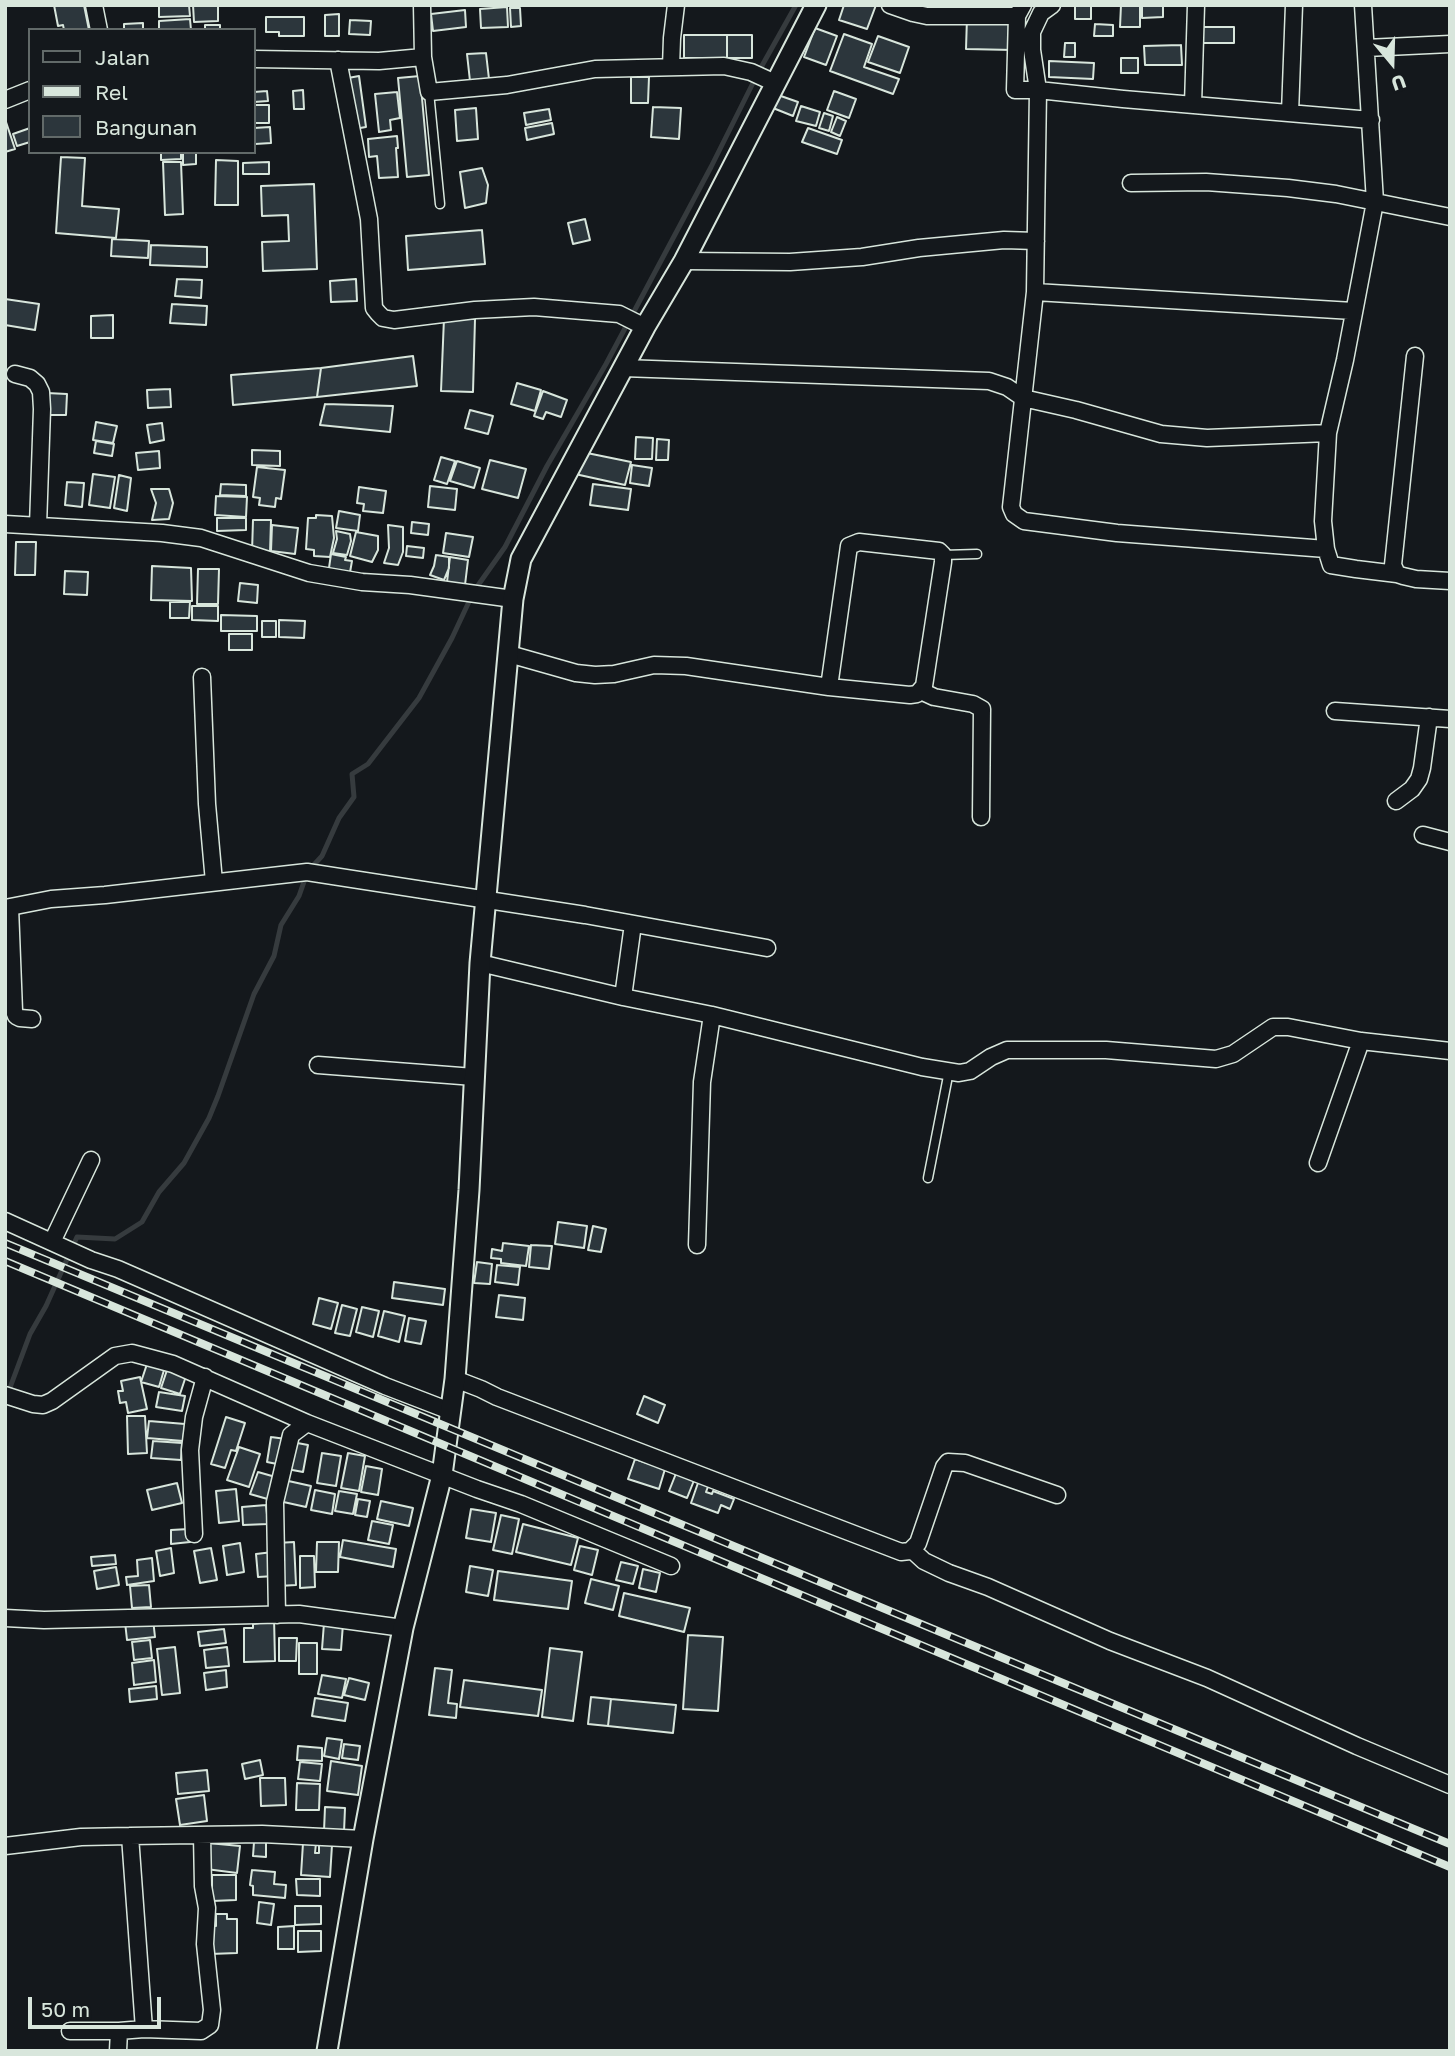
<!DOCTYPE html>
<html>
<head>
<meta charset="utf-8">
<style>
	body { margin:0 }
	#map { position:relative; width:1455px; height:2056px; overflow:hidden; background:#14181c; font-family:"Golos Text",sans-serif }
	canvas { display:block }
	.frame { position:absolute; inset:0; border:7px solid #d8e6dc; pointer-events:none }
	.legend { position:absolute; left:28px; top:28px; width:228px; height:126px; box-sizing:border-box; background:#14181c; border:2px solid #626a69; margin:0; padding:9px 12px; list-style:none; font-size:21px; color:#d8e6dc }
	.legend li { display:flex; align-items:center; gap:14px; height:35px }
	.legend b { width:35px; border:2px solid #626a69 }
	.north { position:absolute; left:1357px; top:28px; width:70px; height:70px; -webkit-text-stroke:5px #14181c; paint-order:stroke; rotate:161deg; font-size:19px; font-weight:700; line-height:28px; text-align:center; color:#d8e6dc }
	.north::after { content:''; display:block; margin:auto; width:24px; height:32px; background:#d8e6dc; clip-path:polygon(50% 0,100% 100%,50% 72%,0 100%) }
	.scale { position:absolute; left:28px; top:1997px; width:133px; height:32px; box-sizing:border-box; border:4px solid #d8e6dc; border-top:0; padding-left:9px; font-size:21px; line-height:24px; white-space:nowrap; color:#d8e6dc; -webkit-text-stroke:5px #14181c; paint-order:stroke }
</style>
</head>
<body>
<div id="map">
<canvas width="1455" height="2056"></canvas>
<div class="frame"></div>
<ul class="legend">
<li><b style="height:9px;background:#14181c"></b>Jalan</li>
<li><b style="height:9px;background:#d8e6dc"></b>Rel</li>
<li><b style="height:19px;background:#2c363c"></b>Bangunan</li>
</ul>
<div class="north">U</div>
<div class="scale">50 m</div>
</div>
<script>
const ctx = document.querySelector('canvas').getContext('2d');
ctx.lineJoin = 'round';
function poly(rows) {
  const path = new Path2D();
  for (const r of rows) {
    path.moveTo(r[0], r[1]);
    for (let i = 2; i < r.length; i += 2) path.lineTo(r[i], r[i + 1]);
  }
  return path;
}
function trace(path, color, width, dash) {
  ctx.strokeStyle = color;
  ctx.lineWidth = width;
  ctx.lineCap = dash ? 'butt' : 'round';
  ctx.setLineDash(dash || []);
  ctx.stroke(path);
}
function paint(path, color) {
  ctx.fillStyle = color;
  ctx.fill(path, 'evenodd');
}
const stream = poly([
	[311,868,322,856,339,818,354,797,352,774,368,764,419,698,452,638,474,591,505,547,547,466,606,364,711,167,759,71,796,5],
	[8,1393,30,1334,46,1306,77,1237,115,1239,142,1222,159,1192,184,1163,209,1118,218,1096,254,994,274,956,281,925,299,896,306,876]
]);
const building = poly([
	[54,5,84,5,89,30,64,30,63,25,58,26,54,5],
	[159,5,189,5,190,16,159,17,159,5],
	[193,5,218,5,218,21,194,22,193,5],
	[844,5,876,5,867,29,839,20,844,5],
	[1075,5,1091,5,1091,19,1075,19,1075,5],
	[1121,5,1140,5,1140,27,1120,27,1121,5],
	[1142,5,1163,5,1163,17,1142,18,1142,5],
	[507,7,508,27,481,28,480,9,507,7],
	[510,8,520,8,521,26,511,27,510,8],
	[465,10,466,27,433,31,431,14,465,10],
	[339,14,339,36,325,36,325,15,339,14],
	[266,17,304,17,304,36,279,36,279,32,266,32,266,17],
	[967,17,1014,18,1013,50,966,49,967,17],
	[190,19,191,30,159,30,159,21,190,19],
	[350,20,371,21,370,35,349,34,350,20],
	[143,23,143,30,124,30,124,24,143,23],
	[1095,24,1113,25,1113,36,1094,36,1095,24],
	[205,25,220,25,220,30,205,30,205,25],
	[1199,27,1234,27,1234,43,1199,43,1199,27],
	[815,28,837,36,826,65,804,57,815,28],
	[844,34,872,44,864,67,899,79,893,94,830,71,844,34],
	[684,35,727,35,727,58,684,58,684,35],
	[727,35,752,35,752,58,727,58,727,35],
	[878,36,909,47,900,73,868,62,878,36],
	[1065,43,1075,43,1075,57,1064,57,1065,43],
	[1181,45,1182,65,1145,65,1144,46,1181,45],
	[486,53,489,79,470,81,467,54,486,53],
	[1121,58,1138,58,1138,73,1121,73,1121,58],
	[1049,61,1094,63,1093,79,1049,77,1049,61],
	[359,76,366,127,354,129,348,78,359,76],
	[420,76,429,175,407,177,398,78,420,76],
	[631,77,649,77,648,103,631,103,631,77],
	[303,90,304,109,294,109,293,91,303,90],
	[267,91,268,101,254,102,254,92,267,91],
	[834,91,856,99,849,118,827,110,834,91],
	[397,92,400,118,390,120,391,130,379,132,375,94,397,92],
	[778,95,798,102,793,116,773,108,778,95],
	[254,105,269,105,269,123,254,123,254,105],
	[801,106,820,112,816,126,796,121,801,106],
	[653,107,681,108,679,139,651,137,653,107],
	[476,108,478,139,457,141,455,110,476,108],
	[549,109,551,120,526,125,524,113,549,109],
	[824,113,833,116,829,131,819,128,824,113],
	[837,117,846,121,840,136,831,132,837,117],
	[5,119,15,149,5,152,5,119],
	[552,123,554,134,527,140,525,128,552,123],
	[270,127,271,143,255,144,254,128,270,127],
	[30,128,30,142,17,146,13,134,30,128],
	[808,128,842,140,837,154,802,142,808,128],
	[397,136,398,148,396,148,398,177,379,178,377,156,369,157,368,139,397,136],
	[161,152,181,152,181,159,161,160,161,152],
	[183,152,196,152,196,164,183,165,183,152],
	[61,157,85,158,82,206,119,209,116,238,56,233,61,157],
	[216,160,238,161,238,205,215,205,216,160],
	[163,162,181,162,183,214,165,215,163,162],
	[269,162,269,174,243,174,243,163,269,162],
	[482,168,488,185,486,203,465,208,460,172,482,168],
	[314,184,317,269,263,271,262,242,289,241,288,215,262,216,261,186,314,184],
	[585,219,590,240,573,244,568,223,585,219],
	[482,230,485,264,408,270,406,236,482,230],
	[112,239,149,241,148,258,111,256,112,239],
	[151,245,207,247,207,267,150,265,151,245],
	[177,279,202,280,201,298,175,296,177,279],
	[356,279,357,301,331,302,330,281,356,279],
	[5,299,39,304,35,330,5,325,5,299],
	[172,304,207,306,206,325,170,323,172,304],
	[113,315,113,338,91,338,91,316,113,315],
	[444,318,475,319,473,392,441,391,444,318],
	[413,356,417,386,317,397,321,368,413,356],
	[321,368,317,397,233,405,231,375,321,368],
	[517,383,541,390,535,411,511,404,517,383],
	[170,389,171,407,148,408,147,390,170,389],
	[543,391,567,400,561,417,546,412,543,419,534,416,543,391],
	[47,393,67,394,66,415,46,415,47,393],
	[325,404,393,406,390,432,320,425,325,404],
	[470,410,493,416,488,434,465,428,470,410],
	[96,422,117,426,113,443,93,440,96,422],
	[162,423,164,440,150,443,147,425,162,423],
	[636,437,653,438,652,459,635,459,636,437],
	[657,439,669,440,668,460,656,460,657,439],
	[96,441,114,444,112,456,94,453,96,441],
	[252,450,280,451,280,466,252,465,252,450],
	[159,451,160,468,138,470,136,453,159,451],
	[587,453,631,462,625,485,575,474,587,453],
	[441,457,455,461,447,484,434,480,441,457],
	[490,460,526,469,518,498,482,489,490,460],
	[457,461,480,468,474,488,450,481,457,461],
	[632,465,652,468,649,486,630,483,632,465],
	[257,467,285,470,281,499,276,498,275,507,259,505,260,498,253,497,257,467],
	[93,474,115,477,110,508,89,505,93,474],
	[119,475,131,478,127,511,114,508,119,475],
	[67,482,84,483,82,507,65,505,67,482],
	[221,484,246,485,246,496,220,495,221,484],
	[593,484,631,489,628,510,590,505,593,484],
	[430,486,457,489,455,510,428,507,430,486],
	[359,487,386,491,383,513,363,511,364,504,357,503,359,487],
	[151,489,169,489,173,503,169,519,152,520,156,503,151,489],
	[216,496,247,497,246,517,215,515,216,496],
	[339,511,360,515,358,531,336,528,339,511],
	[316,515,332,516,334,538,330,557,314,556,314,550,306,549,308,518,316,518,316,515],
	[217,518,246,518,246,530,217,531,217,518],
	[253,520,271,520,270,553,252,552,253,520],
	[412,522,429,524,428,535,411,533,412,522],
	[272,525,298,528,295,554,271,551,272,525],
	[388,525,403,527,403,552,398,565,384,563,389,548,388,525],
	[336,531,350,534,351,541,347,555,333,553,337,539,336,531],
	[356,532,378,536,378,550,372,562,350,556,356,532],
	[446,533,473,537,469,557,443,553,446,533],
	[16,542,36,542,35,575,15,575,16,542],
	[407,546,424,548,423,558,406,556,407,546],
	[331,554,346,557,345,560,352,561,349,578,328,575,331,554],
	[436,555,449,557,449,568,444,580,430,575,434,566,436,555],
	[450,557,468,560,465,585,447,582,450,557],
	[152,566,191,568,192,601,151,600,152,566],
	[198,569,219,569,218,604,197,604,198,569],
	[65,571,88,572,87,595,64,594,65,571],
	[240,583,258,585,257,603,238,601,240,583],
	[170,602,190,602,189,618,170,618,170,602],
	[192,606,218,606,218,621,192,620,192,606],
	[221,615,257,616,257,631,221,631,221,615],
	[279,620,305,621,304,638,279,637,279,620],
	[262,621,276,621,276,637,262,637,262,621],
	[229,634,252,634,252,650,229,650,229,634],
	[558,1222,587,1226,584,1248,555,1244,558,1222],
	[593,1226,606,1229,601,1252,588,1250,593,1226],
	[503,1243,529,1246,526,1266,501,1263,501,1259,491,1258,492,1249,502,1251,503,1243],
	[531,1245,552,1246,549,1269,529,1267,531,1245],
	[477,1262,492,1264,490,1284,474,1283,477,1262],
	[497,1265,520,1267,518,1285,495,1282,497,1265],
	[394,1282,445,1289,443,1305,392,1298,394,1282],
	[499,1295,525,1298,523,1320,496,1317,499,1295],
	[319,1298,338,1303,331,1329,313,1324,319,1298],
	[342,1305,357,1309,350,1336,335,1333,342,1305],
	[362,1307,379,1311,373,1337,356,1332,362,1307],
	[384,1311,405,1316,399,1342,378,1336,384,1311],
	[409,1318,426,1321,421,1344,405,1341,409,1318],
	[147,1364,164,1370,159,1387,141,1382,147,1364],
	[167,1370,186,1376,180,1394,161,1388,167,1370],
	[140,1377,147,1409,128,1413,126,1402,120,1403,118,1391,123,1391,121,1381,140,1377],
	[159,1392,185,1396,182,1411,156,1407,159,1392],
	[644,1396,665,1405,658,1423,637,1414,644,1396],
	[127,1416,145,1416,147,1453,128,1454,127,1416],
	[226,1417,245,1423,236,1451,231,1450,225,1468,211,1464,226,1417],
	[149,1421,185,1424,183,1441,147,1438,149,1421],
	[271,1437,286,1439,282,1465,267,1462,271,1437],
	[153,1441,182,1443,181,1460,151,1458,153,1441],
	[292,1442,308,1445,303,1472,287,1469,292,1442],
	[239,1447,260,1454,249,1487,227,1480,239,1447],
	[322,1453,341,1456,336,1486,317,1483,322,1453],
	[348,1453,365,1456,359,1491,341,1488,348,1453],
	[635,1459,665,1469,659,1489,628,1479,635,1459],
	[366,1466,382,1469,378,1495,361,1492,366,1466],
	[677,1471,695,1478,687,1498,669,1491,677,1471],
	[258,1472,279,1478,271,1500,250,1494,258,1472],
	[284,1480,311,1486,306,1507,279,1501,284,1480],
	[699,1480,709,1484,706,1492,712,1494,713,1491,734,1499,730,1509,721,1505,718,1513,691,1503,699,1480],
	[177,1483,182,1503,152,1510,147,1490,177,1483],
	[236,1489,239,1521,219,1523,216,1491,236,1489],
	[315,1490,335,1494,332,1514,311,1510,315,1490],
	[339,1491,357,1494,353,1514,335,1511,339,1491],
	[358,1499,370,1501,367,1517,355,1515,358,1499],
	[381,1501,413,1508,409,1526,377,1519,381,1501],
	[266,1505,268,1524,243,1525,242,1507,266,1505],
	[471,1509,496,1513,491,1542,466,1538,471,1509],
	[501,1515,519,1519,512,1554,493,1550,501,1515],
	[372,1521,393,1525,389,1544,368,1540,372,1521],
	[523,1524,578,1538,571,1565,516,1552,523,1524],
	[189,1529,190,1542,171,1544,171,1530,189,1529],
	[343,1540,396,1549,393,1567,340,1557,343,1540],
	[294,1542,296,1585,279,1586,277,1543,294,1542],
	[317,1542,339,1542,338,1572,316,1572,317,1542],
	[240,1543,244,1572,227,1575,223,1546,240,1543],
	[580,1546,598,1550,592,1575,574,1570,580,1546],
	[171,1548,174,1573,160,1576,156,1551,171,1548],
	[211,1548,217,1580,200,1583,194,1551,211,1548],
	[273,1552,275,1576,258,1577,256,1554,273,1552],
	[115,1555,116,1564,92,1566,91,1557,115,1555],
	[300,1556,314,1556,315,1587,300,1588,300,1556],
	[152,1558,154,1581,127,1585,126,1577,138,1576,137,1560,152,1558],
	[621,1562,638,1566,633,1584,616,1580,621,1562],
	[470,1566,493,1570,488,1596,466,1592,470,1566],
	[116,1567,119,1585,97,1589,94,1571,116,1567],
	[643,1569,660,1573,656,1592,639,1588,643,1569],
	[498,1571,572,1581,568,1609,494,1600,498,1571],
	[591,1579,619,1586,613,1610,585,1603,591,1579],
	[149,1585,151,1607,132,1608,130,1586,149,1585],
	[624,1593,690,1608,684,1632,619,1616,624,1593],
	[260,1617,274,1617,275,1661,244,1662,244,1628,253,1628,253,1624,260,1623,260,1617],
	[153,1619,155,1637,127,1640,125,1622,153,1619],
	[324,1623,343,1624,341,1650,322,1649,324,1623],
	[224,1629,226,1643,200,1646,198,1632,224,1629],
	[688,1635,723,1637,718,1711,683,1709,688,1635],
	[279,1638,297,1638,296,1661,279,1661,279,1638],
	[150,1640,152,1658,134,1660,132,1642,150,1640],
	[299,1643,317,1643,317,1674,299,1674,299,1643],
	[175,1647,180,1693,162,1695,157,1649,175,1647],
	[227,1647,229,1666,206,1668,204,1650,227,1647],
	[550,1648,582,1652,573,1721,542,1717,550,1648],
	[154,1660,156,1682,134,1685,132,1663,154,1660],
	[435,1668,452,1670,448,1703,457,1704,456,1718,429,1715,435,1668],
	[226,1670,227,1687,206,1690,204,1673,226,1670],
	[322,1675,346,1679,342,1698,318,1694,322,1675],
	[349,1678,369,1683,365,1700,344,1695,349,1678],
	[464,1680,542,1690,538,1716,460,1707,464,1680],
	[156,1686,157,1699,130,1702,129,1689,156,1686],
	[591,1697,611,1699,608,1726,588,1724,591,1697],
	[315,1698,348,1703,345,1721,312,1716,315,1698],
	[611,1699,676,1705,673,1733,608,1726,611,1699],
	[327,1738,342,1740,339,1759,324,1756,327,1738],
	[344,1744,360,1746,358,1760,342,1758,344,1744],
	[298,1746,322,1748,322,1761,297,1760,298,1746],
	[260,1760,263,1775,245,1779,242,1764,260,1760],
	[331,1761,362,1766,358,1795,327,1791,331,1761],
	[300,1762,322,1764,320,1781,298,1779,300,1762],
	[207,1770,209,1791,178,1794,176,1773,207,1770],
	[260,1778,285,1778,286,1805,261,1806,260,1778],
	[297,1783,320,1784,319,1810,296,1810,297,1783],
	[204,1795,207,1821,180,1825,176,1799,204,1795],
	[325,1807,345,1808,344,1832,324,1831,325,1807],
	[254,1842,266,1842,266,1857,253,1856,254,1842],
	[208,1843,240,1846,237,1873,206,1869,208,1843],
	[303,1843,316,1843,315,1853,319,1853,319,1844,332,1845,330,1877,301,1875,303,1843],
	[252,1870,275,1872,274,1884,286,1885,285,1898,253,1895,253,1886,250,1885,252,1870],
	[212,1875,236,1875,236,1900,212,1901,212,1875],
	[296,1879,320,1879,320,1896,297,1895,296,1879],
	[259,1902,274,1904,271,1925,257,1923,259,1902],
	[295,1906,321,1906,321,1924,295,1925,295,1906],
	[216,1914,227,1914,227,1919,237,1919,237,1953,210,1954,210,1926,216,1926,216,1914],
	[294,1926,294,1949,278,1949,278,1927,294,1926],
	[298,1931,321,1931,321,1951,298,1952,298,1931]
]);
const service = poly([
	[429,92,440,204],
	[943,555,977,554],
	[928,1178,949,1071]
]);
const minor = poly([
	[94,5,99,30],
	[422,5,423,57,429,92,507,85,595,69,724,66,751,72,775,83],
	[890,5,913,13,927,16,1017,16],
	[1023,5,1017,16,1015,90,1038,90,1123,99,1371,120],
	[1052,5,1041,13,1032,32,1032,50,1038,90,1035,292,1011,507,1014,514,1024,521,1117,533,1326,549,1323,521,1328,433,1345,360,1375,202,1363,5],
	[1366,48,1450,44],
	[254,59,379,61,423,57],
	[338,60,369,219,374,308,378,313,383,318,394,320,475,310,534,307,619,314,645,327],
	[671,67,672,38,676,5],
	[5,100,30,90],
	[1193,105,1196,5],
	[1290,113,1294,5],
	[1131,183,1206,182,1288,188,1336,194,1450,217],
	[684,261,790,262,862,257,919,248,1004,240,1036,241],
	[1035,292,1353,311],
	[1415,356,1393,565,1397,574,1403,576,1416,579,1450,581],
	[623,368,989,381,1007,387,1023,398,1076,410,1161,434,1207,438,1328,433],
	[15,374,30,378,37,384,41,392,42,409,38,526],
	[5,524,162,533,201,538,309,573,362,582,410,585,513,599],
	[1326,549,1331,565,1356,569,1397,574],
	[509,654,576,673,595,675,614,674,654,665,686,666,829,687,910,695,917,694,924,686,943,562,943,555,939,551,859,542,849,546,829,687],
	[202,677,207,804,214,882],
	[921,691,934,697,973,704,982,709,981,817],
	[1335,711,1450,719],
	[1396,801,1412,789,1419,779,1422,768,1429,717],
	[1423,835,1450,842],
	[10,907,14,1011,16,1016,20,1018,32,1019],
	[5,908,51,899,105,895,307,872,585,915,767,948],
	[480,963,623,997,712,1015,922,1067,959,1073,970,1071,991,1057,1007,1050,1106,1050,1216,1059,1233,1054,1273,1027,1288,1027,1361,1041,1450,1051],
	[623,997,633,924],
	[318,1065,474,1077],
	[1318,1163,1361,1041],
	[5,1221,91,1260,118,1269,385,1386,450,1411],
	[52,1242,91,1160],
	[697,1245,702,1082,712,1015],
	[455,1379,481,1389,497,1397,901,1552,910,1551,918,1543,944,1467,948,1462,965,1463,1057,1495],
	[5,1395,33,1404,43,1405,52,1401,115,1356,132,1353,173,1364,307,1423,477,1489,521,1504,671,1566],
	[194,1534,190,1450,194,1417,205,1377],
	[912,1550,924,1561,949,1573,988,1587,1110,1641,1207,1678,1357,1746,1450,1785],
	[277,1615,275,1502,291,1435,307,1423],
	[5,1618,44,1620,299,1614,403,1628],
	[5,1846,81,1837,130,1836,262,1834,363,1839],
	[144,2029,201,2031,210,2025,212,2010,205,1944,207,1908,203,1886,202,1835],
	[70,2031,119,2031],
	[118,2051,119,2031,144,2029,130,1836]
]);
const tertiary = poly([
	[327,2051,363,1839,403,1628,442,1475,455,1379,469,1190,480,963,513,599,521,559,645,327,684,261,816,5]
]);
const rail = poly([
	[5,1243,1450,1844],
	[5,1261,1450,1867]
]);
trace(stream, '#363b3e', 5);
paint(building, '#2c363c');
trace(building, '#d8e6dc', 2);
trace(service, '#d8e6dc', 11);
trace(minor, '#d8e6dc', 19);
trace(tertiary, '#d8e6dc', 23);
trace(service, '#14181c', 8);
trace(minor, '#14181c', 16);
trace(tertiary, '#14181c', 19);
trace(rail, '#d8e6dc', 8);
trace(rail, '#14181c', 5, [16]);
</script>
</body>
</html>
